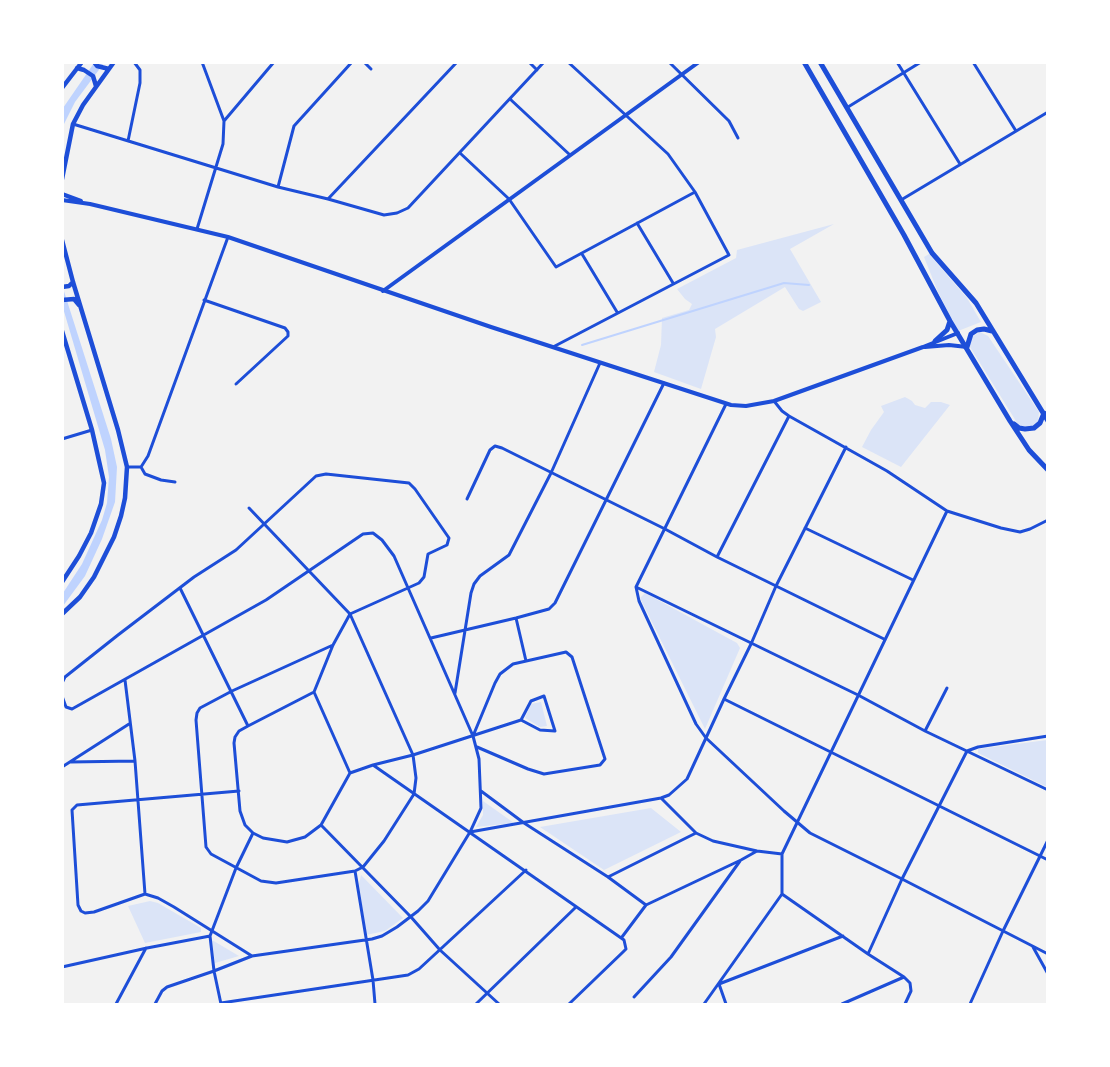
<!DOCTYPE html>
<html>
<head>
<meta charset="utf-8">
<style>
	body { margin:0 }
	#map { position:relative; width:1110px; height:1067px; overflow:hidden; background:#f2f2f2; font-family:"Playfair Display",serif }
	canvas { display:block }
	.frame { position:absolute; inset:0; border:64px solid #fff; pointer-events:none }
</style>
</head>
<body>
<div id="map">
<canvas width="1110" height="1067"></canvas>
<div class="frame"></div>
</div>
<script>
const ctx = document.querySelector('canvas').getContext('2d');
ctx.lineJoin = 'round';
function paint(path, color) {
  ctx.fillStyle = color;
  ctx.fill(path, 'evenodd');
}
function poly(rows) {
  const path = new Path2D();
  for (const r of rows) {
    path.moveTo(r[0], r[1]);
    for (let i = 2; i < r.length; i += 2) path.lineTo(r[i], r[i + 1]);
  }
  return path;
}
function trace(path, color, width, dash) {
  ctx.strokeStyle = color;
  ctx.lineWidth = width;
  ctx.lineCap = dash ? 'butt' : 'round';
  ctx.setLineDash(dash || []);
  ctx.stroke(path);
}
const green = poly([
	[834,224,790,249,821,302,803,311,799,309,785,287,715,329,716,337,701,389,654,372,661,345,662,318,689,310,692,304,685,299,677,289,736,258,737,250],
	[929,254,967,298,981,322,958,331,938,292,924,257],
	[980,332,988,336,1039,412,1038,422,1035,425,1029,427,1019,426,970,347,970,338],
	[905,397,912,401,915,405,925,408,931,402,941,402,950,405,901,467,862,447,871,430,884,412,881,406],
	[645,593,737,643,740,648,705,729,640,598],
	[541,702,547,726,540,727,525,718,531,704],
	[1047,740,1047,787,978,753,978,749],
	[483,801,514,823,476,827,483,815],
	[651,808,681,832,604,870,540,827],
	[361,875,403,918,385,931,366,935,359,884],
	[150,901,158,903,201,928,201,932,145,943,128,906],
	[212,940,239,956,215,963]
]);
const water = poly([
	[94,63,104,63,75,102,63,126,63,108],
	[62,285,111,439,117,467,115,502,102,539,85,576,63,606,63,593,82,564,102,520,107,503,109,477,105,450,63,308]
]);
const stream = poly([
	[582,345,784,283,809,285]
]);
const minor = poly([
	[364,62,371,69],
	[529,62,537,70],
	[669,62,729,121,738,138],
	[897,62,960,164],
	[973,62,1016,131],
	[1047,62,1048,64],
	[510,99,570,155],
	[848,107,921,62],
	[224,121,274,62],
	[73,124,278,187,328,199,384,215,397,213,408,208,544,62],
	[128,141,140,83,140,70,134,62],
	[460,153,509,199,556,267,695,192],
	[278,187,294,126,352,62],
	[328,199,457,62],
	[901,200,1048,112],
	[637,223,673,283],
	[197,229,223,144,224,121,202,62],
	[582,254,617,312],
	[204,300,285,328,288,332,288,336,236,384],
	[553,347,729,255,695,192,668,154,568,62],
	[774,401,782,411,789,416,887,471,947,511,1001,528,1020,532,1030,529,1048,520],
	[62,439,92,430],
	[127,467,141,467,148,456,228,237],
	[141,467,145,474,161,480,175,482],
	[467,499,490,450,495,446,502,448,665,529,717,557,884,639],
	[249,508,350,614,413,755,416,778,414,794,384,841,363,867,355,871,276,883,261,881,211,854,206,847,196,720,197,713,200,708,232,691,333,645],
	[805,528,913,580],
	[717,557,789,416],
	[636,587,639,601,696,724,706,738,784,811,810,833,902,879,1048,954],
	[636,587,858,695,925,731,1048,790],
	[636,587,726,404],
	[180,588,248,726],
	[516,618,526,661],
	[431,638,516,618,549,609,555,603,664,383],
	[62,683,65,677,118,635,194,577,236,550,316,476,326,474,409,483,415,489,449,538,447,545,428,554,424,577,419,583,350,614,333,645,314,692],
	[314,692,350,773,321,825,305,837,287,842,263,838,253,833,245,825,240,811,234,743,235,737,239,731,248,726,314,692],
	[455,693,471,593,474,584,480,576,509,555,551,473,600,363],
	[62,696,66,707,72,709,266,600,363,534,373,533,382,540,394,556,473,736,479,759,481,808,470,832,428,901,418,911,397,927,382,936,372,939,252,956,174,907,158,898,145,894,135,761,125,680],
	[724,699,1048,860],
	[925,731,947,688],
	[473,736,495,683,500,674,513,664,566,652,572,657,605,759,600,765,544,774,528,769,477,747],
	[70,762,135,761],
	[373,765,624,940,626,949,623,952,569,1004],
	[62,767,129,724],
	[350,773,373,765,413,755,521,720,531,701,544,696,555,731,540,730,521,720],
	[481,791,524,823,608,877,646,905,741,860,757,851],
	[661,798,696,833,713,841,757,851,782,854],
	[321,825,411,917,440,950,499,1004],
	[470,832,661,798,669,795,687,779,724,699,751,644,776,586,846,447],
	[355,871,373,980,375,1004],
	[608,877,696,833],
	[145,894,94,912,85,913,81,911,78,905,72,810,77,805,239,791],
	[782,894,868,954,904,977],
	[210,936,214,971,221,1004],
	[622,937,646,905],
	[1033,947,1048,974],
	[868,954,902,879,967,751,978,747,1048,736],
	[62,967,147,948,210,936,236,868,253,833],
	[634,997,671,957,740,861],
	[221,1003,408,975,419,969,526,870],
	[116,1004,146,948],
	[155,1004,162,991,167,987,214,971,252,956],
	[476,1004,576,907],
	[704,1004,782,894,782,854,947,511],
	[726,1004,719,984,843,936],
	[842,1004,904,977,910,983,911,991,905,1004],
	[970,1004,1003,931,1048,840]
]);
const tertiary = poly([
	[383,291,699,62]
]);
const secondary = poly([
	[62,194,81,201],
	[62,200,90,204,228,237,491,327,731,405,746,406,774,401,923,347,958,333],
	[925,347,949,345,967,347]
]);
const primary = poly([
	[94,62,97,66,109,69],
	[77,68,84,70,93,76,96,86],
	[62,88,82,62],
	[62,179,73,124,83,105,114,62],
	[62,240,73,282,118,430,127,467,125,498,121,516,114,537,94,577,80,597,62,614],
	[62,287,69,286,73,282],
	[62,300,74,299,79,305],
	[62,331,92,430,104,483,101,504,91,533,79,556,62,582]
]);
const trunk = poly([
	[804,62,904,235,950,321,1010,421,1029,450,1048,470],
	[820,62,932,253,976,303,1048,421],
	[935,341,947,330,950,321],
	[967,347,971,334,977,330,984,329,992,331],
	[1014,424,1019,428,1025,429,1034,428,1040,423,1044,413]
]);
paint(green, '#dbe4f7');
paint(water, '#bfd3fe');
trace(stream, '#bfd3fe', 2);
trace(minor, '#1d4ed8', 3);
trace(tertiary, '#1d4ed8', 4);
trace(secondary, '#1d4ed8', 4);
trace(primary, '#1d4ed8', 4.5);
trace(trunk, '#1d4ed8', 5);
</script>
</body>
</html>
